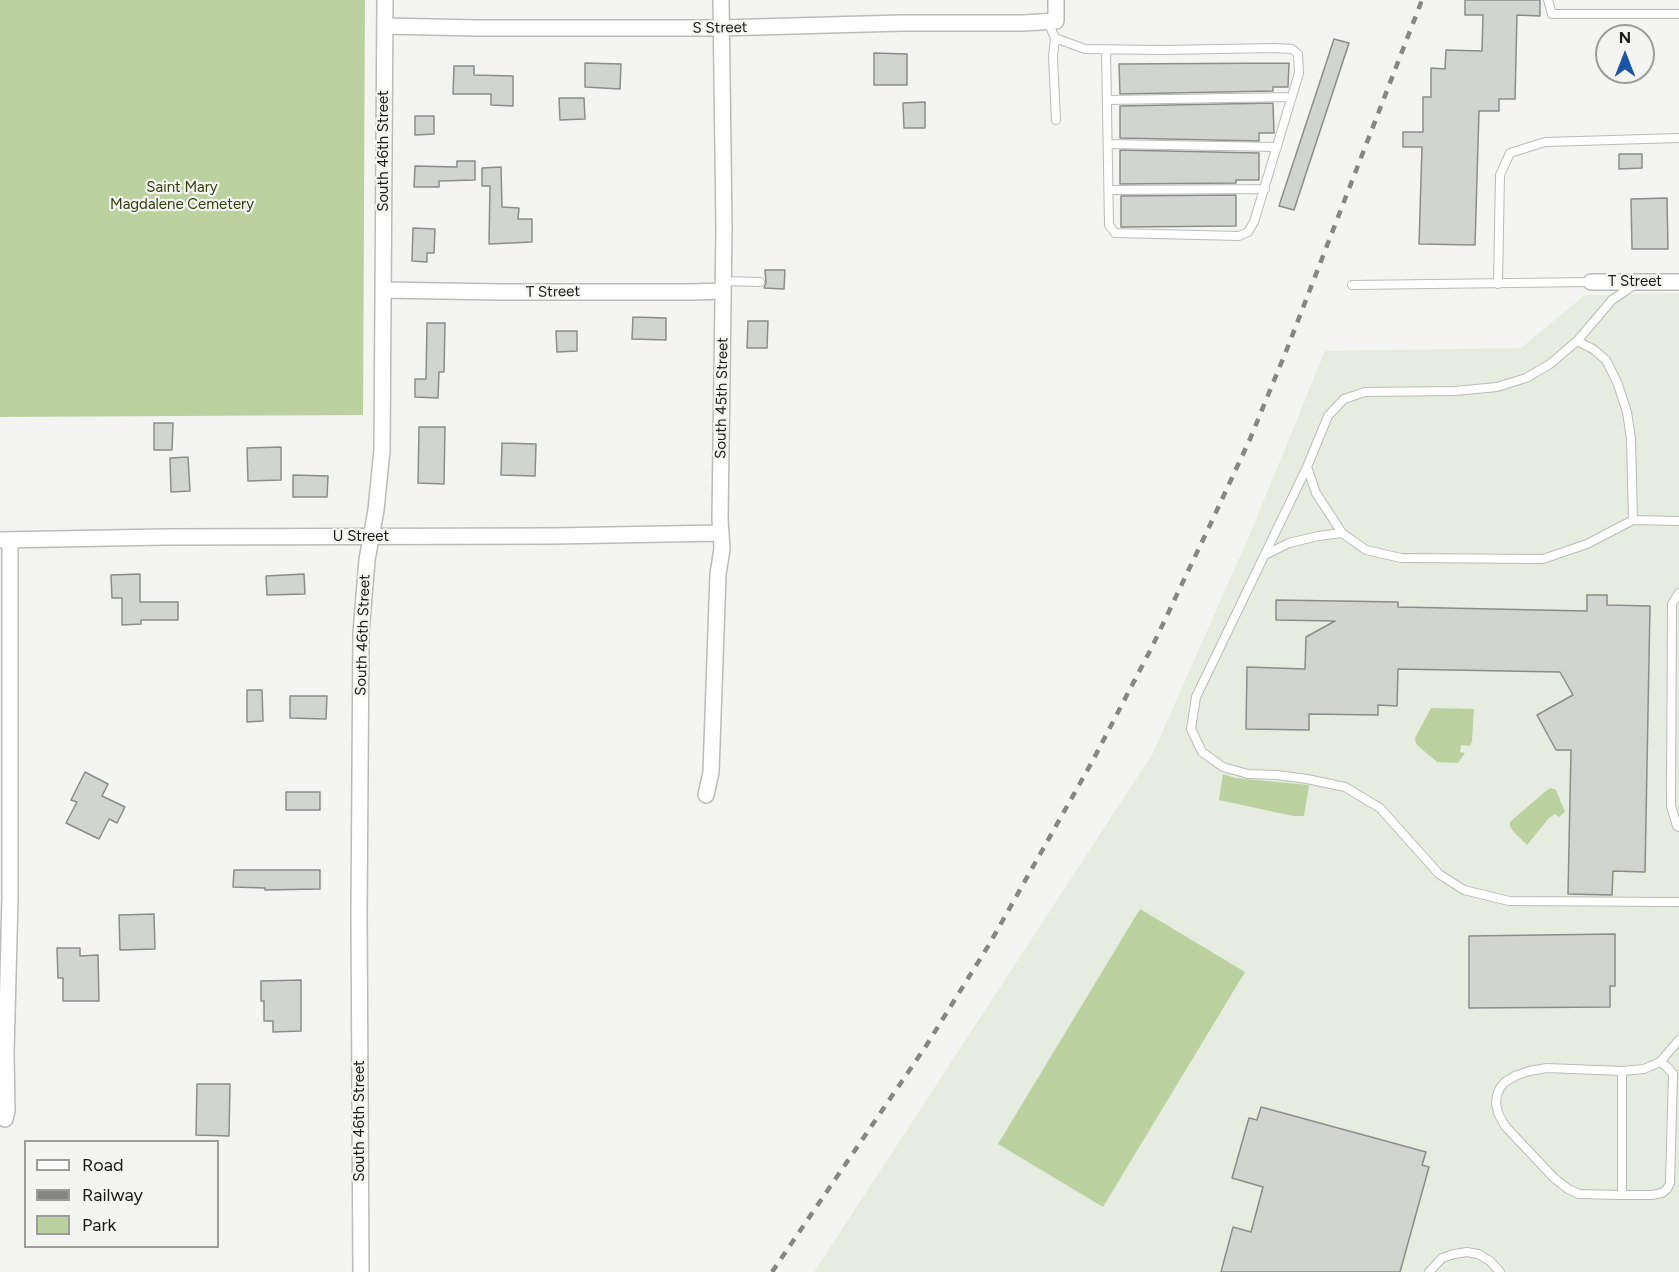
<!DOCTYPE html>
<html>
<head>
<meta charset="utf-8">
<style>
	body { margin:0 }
	#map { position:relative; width:1679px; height:1272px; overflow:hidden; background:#f4f5f2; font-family:Figtree,sans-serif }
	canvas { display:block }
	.legend { position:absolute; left:24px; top:1140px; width:195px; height:108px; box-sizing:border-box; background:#f4f5f2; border:2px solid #9c9d9b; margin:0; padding:8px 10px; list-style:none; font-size:18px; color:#181918 }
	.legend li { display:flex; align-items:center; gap:12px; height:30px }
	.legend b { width:30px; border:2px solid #9c9d9b }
	.north { position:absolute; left:1595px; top:24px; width:60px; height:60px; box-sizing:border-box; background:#f4f5f2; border:2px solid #9c9d9b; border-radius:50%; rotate:0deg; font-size:16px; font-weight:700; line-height:24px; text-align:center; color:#181918 }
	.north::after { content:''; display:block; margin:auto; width:21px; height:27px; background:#1c55a6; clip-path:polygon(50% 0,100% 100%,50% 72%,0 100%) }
</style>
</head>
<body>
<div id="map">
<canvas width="1679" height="1272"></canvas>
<ul class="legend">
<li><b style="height:8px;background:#fff"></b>Road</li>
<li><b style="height:8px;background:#868785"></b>Railway</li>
<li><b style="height:16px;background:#bbd1a0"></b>Park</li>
</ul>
<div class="north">N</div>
</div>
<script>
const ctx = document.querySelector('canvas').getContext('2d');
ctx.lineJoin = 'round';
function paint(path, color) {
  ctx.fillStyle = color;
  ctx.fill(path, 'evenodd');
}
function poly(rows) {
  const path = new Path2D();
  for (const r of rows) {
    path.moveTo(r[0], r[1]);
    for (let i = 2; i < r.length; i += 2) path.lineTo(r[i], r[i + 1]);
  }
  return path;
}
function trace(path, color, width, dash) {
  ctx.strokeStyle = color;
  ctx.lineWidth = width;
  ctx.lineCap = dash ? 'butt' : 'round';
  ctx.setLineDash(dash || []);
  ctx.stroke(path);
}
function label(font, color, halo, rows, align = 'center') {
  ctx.font = font + ' Figtree,sans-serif';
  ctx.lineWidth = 4.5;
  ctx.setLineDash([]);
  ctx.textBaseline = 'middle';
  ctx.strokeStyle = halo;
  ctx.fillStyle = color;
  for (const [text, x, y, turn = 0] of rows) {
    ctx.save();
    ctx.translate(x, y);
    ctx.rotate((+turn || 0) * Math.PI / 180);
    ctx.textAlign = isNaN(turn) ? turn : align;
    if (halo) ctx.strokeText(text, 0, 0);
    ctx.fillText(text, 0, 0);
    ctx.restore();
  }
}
const built = poly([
	[1679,293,1679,1272,814,1272,1153,753,1250,534,1325,351,1521,348,1585,295]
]);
const green = poly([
	[0,0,365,0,363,415,0,417],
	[1431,708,1474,709,1472,741,1470,746,1461,745,1460,752,1465,753,1458,763,1437,762,1416,744,1415,738],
	[1223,774,1235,778,1309,785,1304,816,1293,816,1219,800],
	[1551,788,1556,790,1565,812,1559,817,1555,814,1549,818,1527,845,1512,830,1510,826,1510,822,1547,790],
	[1140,909,1245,972,1103,1207,998,1144]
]);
const building = poly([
	[1465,0,1540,0,1540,16,1517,15,1515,99,1499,99,1499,111,1479,111,1475,245,1419,244,1422,147,1403,147,1403,132,1423,132,1423,97,1431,97,1431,68,1445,69,1446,50,1482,51,1483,15,1465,15,1465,0],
	[1334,39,1349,43,1294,210,1279,206,1334,39],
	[874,53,907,54,907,85,874,85,874,53],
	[585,63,621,64,620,89,585,87,585,63],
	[1289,63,1288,87,1273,87,1273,91,1120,94,1119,64,1289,63],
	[454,66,474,66,474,75,513,76,513,106,491,105,491,94,453,94,454,66],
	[559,98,584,98,585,119,560,120,559,98],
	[925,102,925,128,904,128,903,103,925,102],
	[1273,103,1274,133,1259,133,1259,141,1120,138,1120,106,1273,103],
	[415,116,434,116,434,134,415,135,415,116],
	[1120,150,1259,153,1259,180,1236,180,1236,183,1120,184,1120,150],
	[1619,154,1642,154,1642,168,1619,169,1619,154],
	[457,161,475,161,475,180,439,181,439,187,414,187,415,166,457,167,457,161],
	[501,167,502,207,519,208,518,219,532,219,532,242,489,244,490,186,482,186,482,168,501,167],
	[1236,195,1236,226,1121,227,1121,196,1236,195],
	[1667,198,1668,249,1632,249,1631,199,1667,198],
	[413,228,435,229,434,253,427,253,427,262,412,261,413,228],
	[765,270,785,270,784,289,764,288,766,283,765,270],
	[633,317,666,318,666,340,632,339,633,317],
	[748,321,768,321,767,348,747,348,748,321],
	[427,323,445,323,444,372,439,372,438,398,415,397,415,379,426,379,427,323],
	[556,331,577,331,577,351,557,352,556,331],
	[154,423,173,423,172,450,154,450,154,423],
	[419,427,445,427,444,484,418,483,419,427],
	[502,443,536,444,535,476,501,475,502,443],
	[281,447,281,480,248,481,247,448,281,447],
	[188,457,190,491,171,492,170,458,188,457],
	[293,475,328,476,327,497,293,497,293,475],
	[140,574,140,602,178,602,178,620,141,620,141,624,122,625,122,598,112,598,111,575,140,574],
	[304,574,305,594,267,595,266,576,304,574],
	[1587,595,1607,595,1607,605,1650,606,1645,872,1613,871,1612,895,1568,894,1571,750,1556,750,1537,715,1573,695,1560,672,1398,669,1397,706,1378,705,1378,715,1309,714,1309,730,1246,729,1247,667,1305,669,1306,637,1335,621,1276,620,1276,600,1398,602,1398,607,1587,611,1587,595],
	[247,690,262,690,263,721,247,722,247,690],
	[290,696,327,696,326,719,290,718,290,696],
	[85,772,108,784,102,796,125,807,117,823,109,819,99,839,66,823,77,802,71,800,85,772],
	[286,792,320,792,320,810,286,810,286,792],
	[234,870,320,870,320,889,265,890,265,888,233,887,234,870],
	[154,914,155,949,120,950,119,915,154,914],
	[1615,934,1615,986,1610,986,1610,1007,1469,1008,1469,936,1615,934],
	[57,948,80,948,80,956,98,955,99,1001,63,1001,63,978,58,978,57,948],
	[301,980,301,1031,273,1032,273,1021,264,1021,264,1001,261,1001,261,981,301,980],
	[197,1084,230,1084,229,1136,196,1135,197,1084],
	[1261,1107,1426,1152,1422,1165,1429,1167,1400,1272,1221,1272,1233,1227,1251,1232,1263,1187,1232,1178,1249,1118,1257,1120,1261,1107]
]);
const service = poly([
	[1548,0,1552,14,1679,14],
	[1048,22,1055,38,1085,49,1162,50,1275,48,1292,49,1298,54,1299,73,1254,222,1248,232,1239,236,1115,233,1109,225,1106,50],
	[1055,38,1053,57,1056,120],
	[1107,100,1292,97],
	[1108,144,1277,147],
	[1109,190,1265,189],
	[723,281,760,282],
	[1498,284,1500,175,1510,153,1545,142,1679,138],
	[1352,285,1591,282],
	[1634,285,1612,300,1577,341,1550,364,1526,378,1497,387,1455,391,1365,392,1344,399,1328,416,1307,467,1316,493,1342,533,1366,550,1401,558,1543,559,1587,544,1633,520,1679,521],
	[1577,341,1593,349,1606,360,1617,382,1627,412,1631,439,1633,520],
	[1307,467,1196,697,1191,729,1202,752,1223,767,1248,774,1277,775,1307,779,1345,787,1380,808,1439,874,1464,890,1509,901,1679,902],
	[1265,555,1289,543,1318,536,1342,533],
	[1679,593,1672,604,1671,806,1677,826,1679,827],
	[1622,1071,1622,1195,1579,1194,1568,1189,1554,1178,1505,1126,1498,1113,1496,1103,1497,1095,1500,1088,1505,1082,1515,1076,1529,1071,1547,1068,1622,1071,1644,1069,1660,1062,1679,1040],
	[1622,1195,1652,1195,1662,1193,1667,1189,1670,1183,1673,1074,1666,1066,1660,1062],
	[1429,1272,1442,1258,1454,1254,1467,1252,1478,1254,1490,1261,1500,1272]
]);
const minor = poly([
	[385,26,478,28,720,28,902,23,1024,23,1056,21,1056,0],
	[1591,282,1679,282],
	[383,290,501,292,691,292,722,291],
	[0,540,164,537,553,536,721,533],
	[706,795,711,772,718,574,722,549,720,519,724,227,721,0],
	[5,1119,7,1111,6,1053,10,898,10,540],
	[361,1272,359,914,361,633,367,560,376,510,382,450,385,0]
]);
const rail = poly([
	[772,1272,926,1046,990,943,1092,762,1152,647,1210,525,1250,439,1287,349,1422,0]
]);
const streetNames = [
	["S Street",720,28,-1],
	["South 46th Street",384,151,-90],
	["T Street",1635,282],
	["T Street",553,292,-1],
	["South 45th Street",722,398,-89],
	["U Street",361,537],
	["South 46th Street",363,635,-88],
	["South 46th Street",360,1121,-90]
];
const parkNames = [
	["Saint Mary",182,188],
	["Magdalene Cemetery",182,205]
];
paint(built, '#e7ece1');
paint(green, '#bbd1a0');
paint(building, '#d2d4d0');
trace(building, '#8b8d8a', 1.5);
trace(service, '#babcb8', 10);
trace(minor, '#babcb8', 18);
trace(service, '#fff', 8);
trace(minor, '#fff', 15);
trace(rail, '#868785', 4.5, [8, 8]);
label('15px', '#181918', '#f4f5f2', streetNames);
label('15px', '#2f4207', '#f4f5f2', parkNames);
</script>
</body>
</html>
